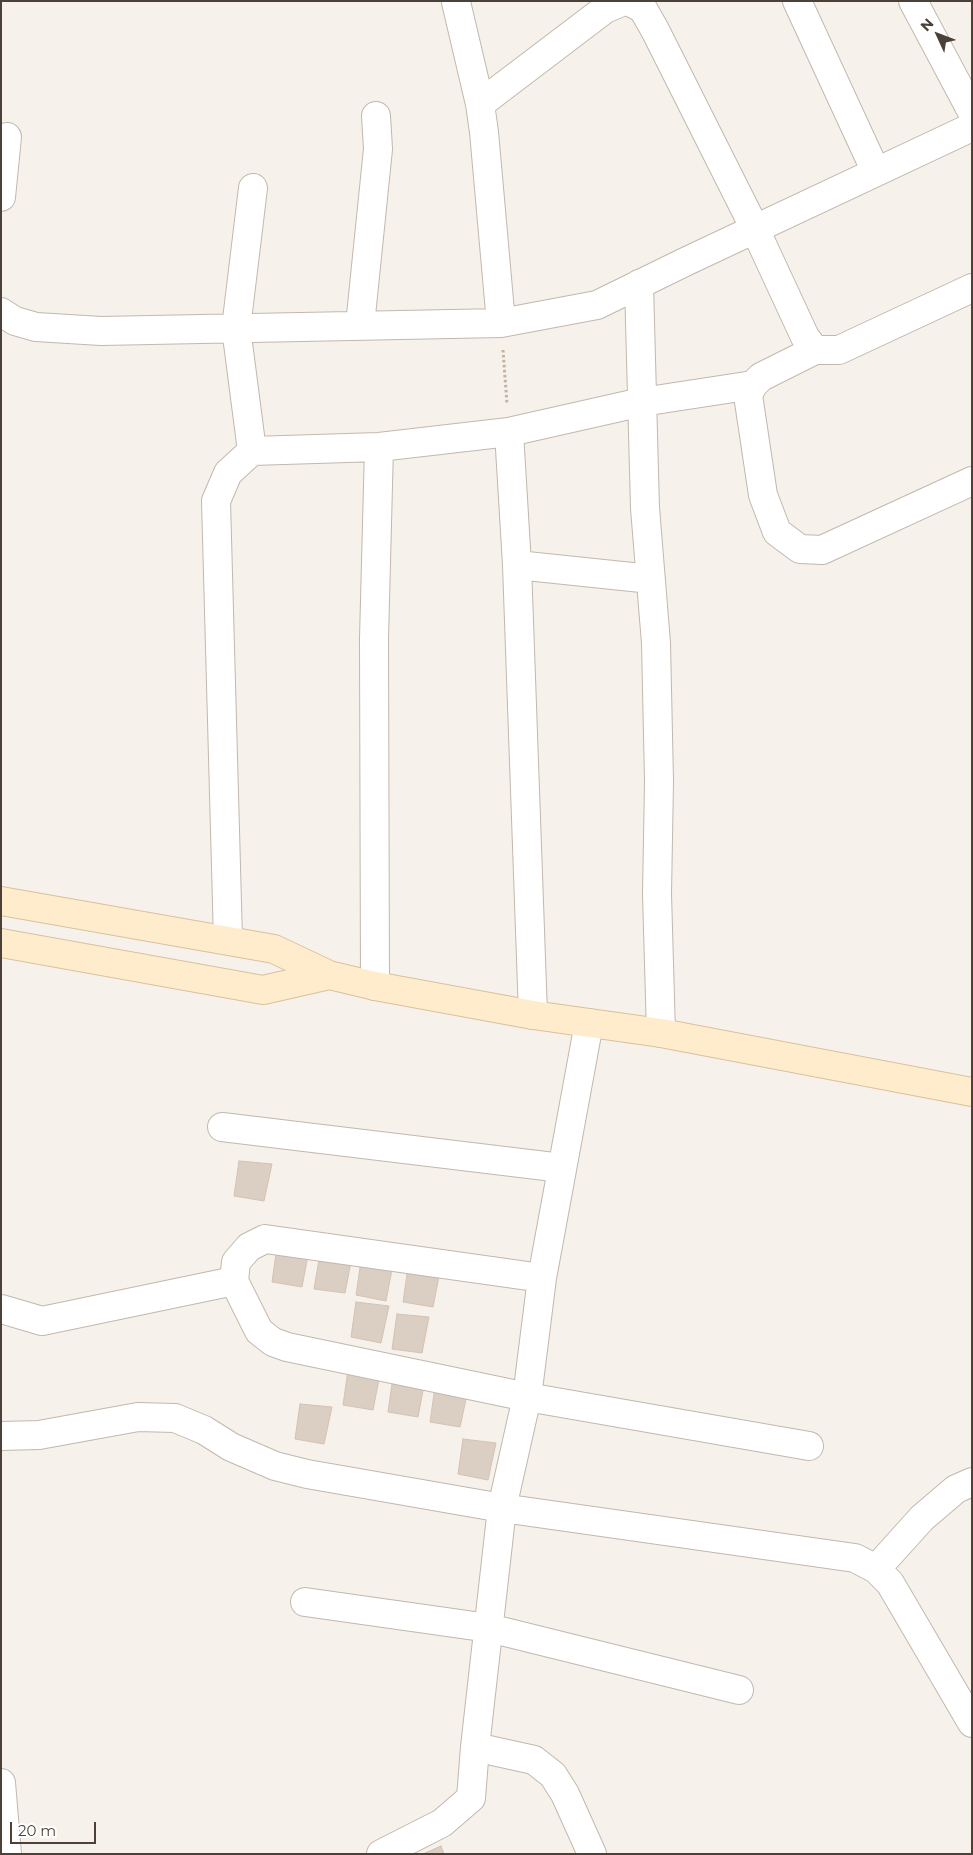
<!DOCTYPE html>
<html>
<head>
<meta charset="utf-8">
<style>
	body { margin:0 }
	#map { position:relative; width:973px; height:1855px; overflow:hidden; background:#f6f1eb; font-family:Montserrat,sans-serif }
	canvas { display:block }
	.frame { position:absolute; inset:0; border:2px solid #4b4138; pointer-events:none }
	.north { position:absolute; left:913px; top:10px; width:50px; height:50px; -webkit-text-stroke:4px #fff; paint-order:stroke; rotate:313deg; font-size:14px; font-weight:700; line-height:20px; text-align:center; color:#4b4138 }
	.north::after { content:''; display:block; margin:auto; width:18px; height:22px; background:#4b4138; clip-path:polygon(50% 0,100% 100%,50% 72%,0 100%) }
	.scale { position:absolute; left:10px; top:1822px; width:86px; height:22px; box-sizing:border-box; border:2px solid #4b4138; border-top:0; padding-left:6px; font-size:15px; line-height:18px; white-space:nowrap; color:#4b4138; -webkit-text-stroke:4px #fff; paint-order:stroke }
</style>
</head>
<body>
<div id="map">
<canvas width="973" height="1855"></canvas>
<div class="frame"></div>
<div class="north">N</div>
<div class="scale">20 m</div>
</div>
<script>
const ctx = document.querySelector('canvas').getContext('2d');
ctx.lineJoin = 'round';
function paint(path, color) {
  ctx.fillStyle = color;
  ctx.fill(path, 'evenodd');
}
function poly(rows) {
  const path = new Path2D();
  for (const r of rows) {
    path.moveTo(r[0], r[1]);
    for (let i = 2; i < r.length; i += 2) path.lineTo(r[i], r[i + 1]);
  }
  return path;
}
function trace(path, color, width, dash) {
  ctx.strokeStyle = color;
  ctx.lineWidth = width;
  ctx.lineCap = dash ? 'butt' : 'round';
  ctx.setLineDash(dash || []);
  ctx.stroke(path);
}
const building = poly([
	[239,1161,272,1164,264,1201,234,1196,239,1161],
	[277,1247,309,1250,302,1287,272,1282,277,1247],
	[320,1254,352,1257,345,1293,314,1289,320,1254],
	[361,1261,393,1264,386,1301,356,1295,361,1261],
	[408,1267,440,1271,433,1307,403,1302,408,1267],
	[356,1302,389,1306,381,1343,351,1337,356,1302],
	[397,1314,429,1317,422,1353,392,1349,397,1314],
	[348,1370,380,1374,373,1410,343,1405,348,1370],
	[393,1377,425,1380,418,1417,388,1412,393,1377],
	[435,1387,468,1390,460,1427,430,1422,435,1387],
	[300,1404,332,1407,324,1444,295,1439,300,1404],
	[463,1439,496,1443,488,1480,458,1474,463,1439],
	[441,1846,444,1854,423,1854,441,1846]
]);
const path = poly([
	[503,350,507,404]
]);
const street = poly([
	[628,1,643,9,655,30,755,229,805,337,815,350,839,350,972,288],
	[797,1,876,172],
	[913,1,972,112],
	[456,2,480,104,484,132,501,323],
	[480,104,605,9,624,1],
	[1,197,7,137],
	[639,284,645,508,656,643,659,781,657,894,661,1033],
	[1,312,15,321,36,327,101,331,501,323,597,305,687,261,972,127],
	[360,325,378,149,376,116],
	[815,350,761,377,753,385,748,395,763,495,777,532,800,549,822,550,972,481],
	[509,432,517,565,533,1015],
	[252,451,236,328,253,188],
	[517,565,651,579],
	[228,940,216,501,228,473,252,451,379,447,509,432,642,402,753,385],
	[375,986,374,639,379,447],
	[589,1023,542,1278,527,1397,502,1508,475,1747,534,1760,553,1775,565,1794,592,1854],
	[222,1127,562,1168],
	[542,1278,265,1239,249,1247,236,1262,234,1281,259,1331,273,1342,287,1347,527,1397,809,1446],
	[1,1309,42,1321,234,1281],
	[1,1436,39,1435,138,1417,175,1418,204,1430,231,1447,275,1466,307,1474,502,1508,855,1558,876,1569,890,1583,972,1723],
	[876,1569,922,1518,956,1489,972,1482],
	[305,1602,489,1628,739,1690],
	[1,1783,7,1854],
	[381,1854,442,1823,471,1798,475,1747]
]);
const secondary = poly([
	[1,901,274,949,329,975,375,986,533,1015,661,1033,972,1092],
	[1,943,263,990,329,975]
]);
paint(building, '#dbcec3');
trace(building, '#d3c2b3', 1);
trace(street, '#c2b8ad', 30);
trace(secondary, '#d9c19d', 30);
trace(path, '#c4b19e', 3, [2.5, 2.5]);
trace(street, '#fff', 28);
trace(secondary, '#ffeccc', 28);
</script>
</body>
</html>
